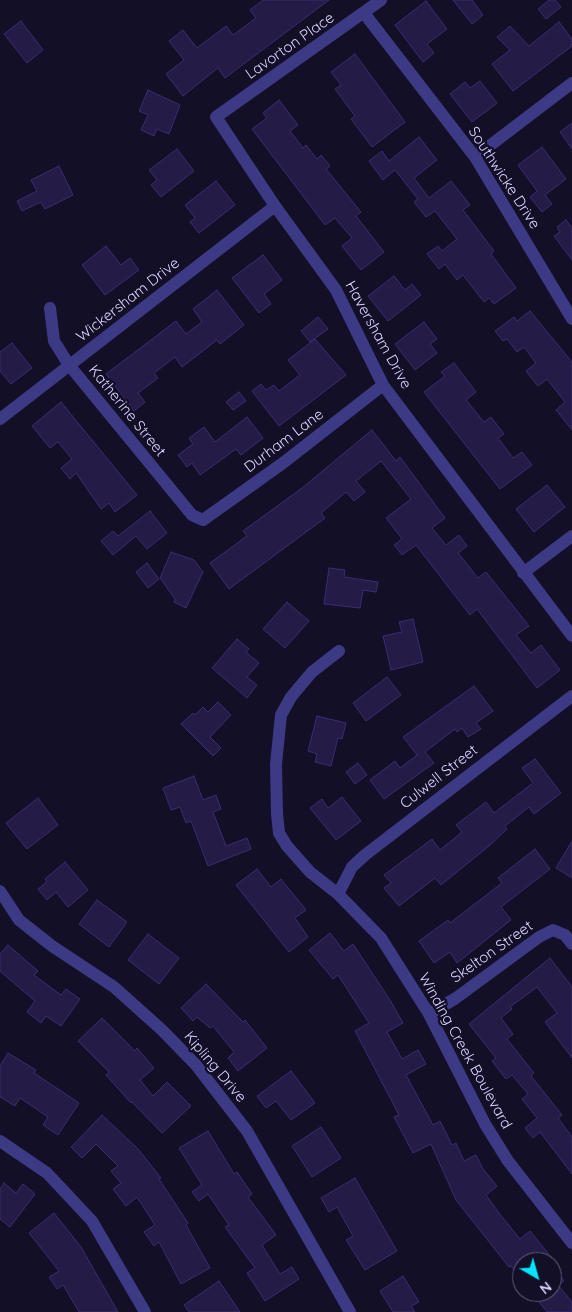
<!DOCTYPE html>
<html>
<head>
<meta charset="utf-8">
<style>
	body { margin:0 }
	#map { position:relative; width:572px; height:1312px; overflow:hidden; background:#130f26; font-family:Quicksand,sans-serif }
	canvas { display:block }
	.north { position:absolute; left:512px; top:1252px; width:50px; height:50px; box-sizing:border-box; background:#130f26; border:1px solid #625e7d; border-radius:50%; rotate:142deg; font-size:14px; font-weight:700; line-height:20px; text-align:center; color:#d9d4ff }
	.north::after { content:''; display:block; margin:auto; width:18px; height:22px; background:#00e5ff; clip-path:polygon(50% 0,100% 100%,50% 72%,0 100%) }
</style>
</head>
<body>
<div id="map">
<canvas width="572" height="1312"></canvas>
<div class="north">N</div>
</div>
<script>
const ctx = document.querySelector('canvas').getContext('2d');
ctx.lineJoin = 'round';
function paint(path, color) {
  ctx.fillStyle = color;
  ctx.fill(path, 'evenodd');
}
function poly(rows) {
  const path = new Path2D();
  for (const r of rows) {
    path.moveTo(r[0], r[1]);
    for (let i = 2; i < r.length; i += 2) path.lineTo(r[i], r[i + 1]);
  }
  return path;
}
function trace(path, color, width, dash) {
  ctx.strokeStyle = color;
  ctx.lineWidth = width;
  ctx.lineCap = dash ? 'butt' : 'round';
  ctx.setLineDash(dash || []);
  ctx.stroke(path);
}
function label(font, color, halo, rows, align = 'center') {
  ctx.font = font + ' Quicksand,sans-serif';
  ctx.lineWidth = 5;
  ctx.setLineDash([]);
  ctx.textBaseline = 'middle';
  ctx.strokeStyle = halo;
  ctx.fillStyle = color;
  for (const [text, x, y, turn = 0] of rows) {
    ctx.save();
    ctx.translate(x, y);
    ctx.rotate((+turn || 0) * Math.PI / 180);
    ctx.textAlign = isNaN(turn) ? turn : align;
    if (halo) ctx.strokeText(text, 0, 0);
    ctx.fillText(text, 0, 0);
    ctx.restore();
  }
}
const building = poly([
	[263,0,329,0,225,78,218,68,183,96,166,74,184,60,169,41,183,30,197,48,226,26,233,35,256,18,250,10,263,0],
	[453,0,472,0,483,15,472,24,453,0],
	[549,0,555,0,561,7,546,19,538,9,549,0],
	[426,1,447,29,427,44,434,53,423,62,395,25,426,1],
	[21,21,43,50,27,63,4,34,21,21],
	[559,22,572,39,572,46,513,91,492,64,510,50,497,37,510,26,529,46,559,22],
	[355,54,405,122,372,147,351,119,355,116,335,89,341,85,331,72,355,54],
	[480,81,497,103,472,122,450,94,465,82,470,88,480,81],
	[148,90,180,105,169,134,157,129,154,136,141,130,148,115,139,111,148,90],
	[279,100,298,125,290,131,303,148,306,145,317,159,321,155,330,166,326,169,361,212,356,216,384,252,361,270,342,246,352,238,335,218,325,225,252,129,267,118,263,113,279,100],
	[572,123,572,149,560,132,572,123],
	[419,137,437,160,414,178,429,198,451,181,470,205,463,210,494,251,491,254,516,288,494,304,489,298,484,302,463,275,457,280,445,264,439,269,427,254,438,246,442,251,457,239,435,211,426,217,414,202,418,199,395,170,383,180,369,161,382,151,389,161,419,137],
	[542,147,566,179,545,195,552,204,542,212,530,197,537,191,518,165,542,147],
	[177,149,194,171,161,197,151,185,157,180,149,170,177,149],
	[59,166,73,195,45,209,41,202,22,211,17,201,37,191,31,180,59,166],
	[216,181,235,205,199,233,190,222,195,218,185,205,216,181],
	[566,220,572,228,572,260,554,236,560,232,557,227,566,220],
	[106,246,121,265,130,258,139,270,105,295,82,265,106,246],
	[263,255,282,280,264,294,271,304,259,313,232,278,263,255],
	[394,276,405,290,412,284,421,295,388,321,368,296,394,276],
	[217,290,244,325,220,344,217,340,182,367,175,357,154,373,158,378,138,393,145,402,134,411,106,374,176,321,186,334,202,322,193,309,217,290],
	[530,311,572,362,572,430,556,410,565,402,547,379,538,386,526,371,536,363,524,347,517,352,507,339,503,341,495,331,514,317,517,321,530,311],
	[318,317,328,329,310,342,301,331,318,317],
	[424,322,437,339,430,344,437,353,415,370,395,344,424,322],
	[315,339,346,375,279,426,252,391,261,384,266,390,274,385,279,391,300,375,288,360,315,339],
	[12,343,32,368,11,384,0,371,0,352,12,343],
	[454,363,476,392,466,400,484,422,491,417,504,434,498,438,513,458,522,452,532,465,500,489,424,392,445,376,441,372,454,363],
	[239,392,246,401,233,410,226,402,239,392],
	[61,402,137,495,115,512,109,503,101,509,76,473,70,479,61,468,72,459,58,442,50,448,32,426,61,402],
	[247,417,263,438,241,455,236,449,200,475,192,463,187,467,178,455,193,444,189,438,204,427,215,442,247,417],
	[372,430,396,461,400,457,445,518,432,528,446,545,459,535,467,546,458,553,478,578,486,572,529,626,516,635,531,653,541,645,560,670,537,688,477,609,470,615,416,545,402,555,394,545,402,539,386,518,411,499,381,461,356,481,365,492,354,501,346,492,321,513,325,518,229,589,210,563,247,536,243,531,302,488,372,430],
	[547,485,565,507,534,532,516,509,547,485],
	[150,511,167,533,147,549,136,536,113,555,101,541,113,531,118,536,150,511],
	[171,552,194,560,203,572,186,608,174,602,175,599,160,578,171,552],
	[147,563,159,579,148,588,136,572,147,563],
	[329,568,345,570,344,577,378,582,376,592,363,590,360,608,324,604,329,568],
	[287,602,309,621,285,648,263,629,287,602],
	[413,619,423,662,391,670,383,636,402,632,399,622,413,619],
	[237,639,249,649,246,652,259,663,247,677,257,685,247,698,212,668,237,639],
	[387,677,401,695,366,721,353,703,387,677],
	[474,686,493,711,476,723,481,729,468,737,462,728,457,732,455,729,425,752,434,763,384,799,370,780,395,761,400,768,417,755,403,737,474,686],
	[218,702,231,715,210,737,221,748,213,756,181,724,193,713,195,715,203,707,208,712,218,702],
	[317,716,346,723,342,739,338,738,331,766,315,762,317,754,308,751,317,716],
	[535,759,561,793,534,814,529,807,505,826,507,829,489,846,441,885,435,878,399,906,384,888,391,883,384,875,432,839,440,850,462,832,456,825,486,802,494,813,533,783,522,768,535,759],
	[358,763,367,775,355,784,346,772,358,763],
	[194,776,203,800,216,795,221,809,213,812,226,846,247,838,251,849,208,866,191,821,186,823,180,807,171,810,163,788,194,776],
	[342,797,361,821,336,840,310,808,322,799,328,808,342,797],
	[38,798,58,825,27,849,6,823,38,798],
	[572,841,572,878,556,868,572,841],
	[535,849,550,869,501,907,511,920,457,963,450,952,434,963,419,941,448,920,450,923,502,883,498,878,535,849],
	[65,862,88,890,68,907,56,892,47,900,38,889,47,882,45,879,65,862],
	[257,869,271,887,281,879,306,910,295,918,308,937,289,952,236,885,257,869],
	[97,900,127,922,109,947,79,924,97,900],
	[330,933,344,951,353,944,390,1000,403,1023,387,1032,402,1059,418,1050,426,1064,406,1075,433,1125,440,1121,452,1145,456,1143,464,1161,476,1155,483,1169,497,1186,486,1195,499,1213,520,1239,530,1231,555,1262,522,1262,522,1280,511,1266,509,1267,456,1200,431,1144,413,1153,394,1117,399,1115,355,1031,369,1023,338,975,333,979,309,950,330,933],
	[148,934,179,958,159,984,128,960,148,934],
	[8,945,38,971,34,975,61,995,66,989,80,999,61,1026,46,1016,41,1023,27,1012,35,1001,0,971,0,954,8,945],
	[550,958,572,987,572,1058,545,1022,557,1013,537,987,510,1007,512,1009,501,1018,513,1034,507,1039,534,1073,531,1076,562,1115,558,1118,572,1137,572,1174,540,1132,533,1138,525,1128,537,1118,522,1099,528,1094,512,1075,506,1079,492,1061,496,1058,469,1024,550,958],
	[206,984,243,1022,245,1020,267,1048,238,1071,228,1058,234,1052,213,1026,210,1028,197,1017,193,1021,181,1008,206,984],
	[102,1018,135,1051,137,1048,154,1068,140,1080,153,1096,167,1082,191,1106,162,1133,132,1102,131,1103,106,1075,109,1072,78,1041,102,1018],
	[8,1053,36,1070,34,1073,79,1103,58,1135,43,1125,48,1117,20,1098,15,1106,0,1097,0,1066,8,1053],
	[291,1071,315,1103,291,1120,276,1101,266,1108,257,1096,291,1071],
	[102,1115,138,1149,161,1178,159,1179,188,1223,186,1225,210,1268,181,1284,159,1242,154,1246,144,1232,155,1225,137,1197,126,1206,113,1189,121,1183,111,1171,118,1166,96,1144,82,1158,71,1147,102,1115],
	[321,1127,341,1158,312,1177,292,1146,321,1127],
	[208,1131,234,1174,237,1172,252,1194,248,1197,276,1235,262,1245,280,1274,292,1267,299,1279,265,1301,247,1273,255,1268,225,1227,229,1225,208,1194,199,1201,192,1192,202,1185,179,1148,208,1131],
	[355,1178,397,1251,365,1270,346,1240,353,1236,337,1207,329,1212,321,1198,355,1178],
	[4,1183,16,1193,23,1184,35,1194,10,1227,0,1219,0,1189,4,1183],
	[54,1213,81,1247,118,1312,79,1312,63,1285,57,1289,49,1277,59,1271,29,1233,54,1213],
	[552,1266,564,1281,558,1285,572,1302,572,1312,547,1312,531,1292,552,1292,552,1266],
	[403,1276,419,1302,411,1306,415,1312,393,1312,380,1291,403,1276],
	[219,1281,240,1312,189,1312,184,1305,219,1281]
]);
const minor = poly([
	[381,0,216,117,275,206,336,290,383,385,572,636],
	[364,13,475,157,572,319],
	[475,157,572,83],
	[50,308,54,341,69,365,192,515,203,520,283,463,383,385],
	[0,419,275,206],
	[523,573,572,536],
	[339,651,312,672,291,697,281,715,276,764,277,814,279,833,287,846,310,872,338,894,381,938,429,1014,485,1124,508,1161,572,1243],
	[0,891,19,920,52,946,114,987,162,1030,196,1065,247,1131,350,1312],
	[338,894,352,867,365,855,572,696],
	[429,1014,456,998,539,937,553,930,565,935,572,944],
	[0,1141,47,1173,92,1221,145,1312]
]);
const streetNames = [
	["Lavorton Place",290,46,-35],
	["Southwicke Drive",504,178,57],
	["Wickersham Drive",128,300,-38],
	["Haversham Drive",378,335,61],
	["Katherine Street",127,411,51],
	["Durham Lane",284,441,-37],
	["Culwell Street",439,777,-38],
	["Skelton Street",492,952,-35],
	["Winding Creek Boulevard",465,1051,61],
	["Kipling Drive",215,1067,50]
];
paint(building, '#241b47');
trace(building, '#3b2d73', 1);
trace(minor, '#3d3a85', 12);
label('15px', '#d9d4ff', '#130f26', streetNames);
</script>
</body>
</html>
